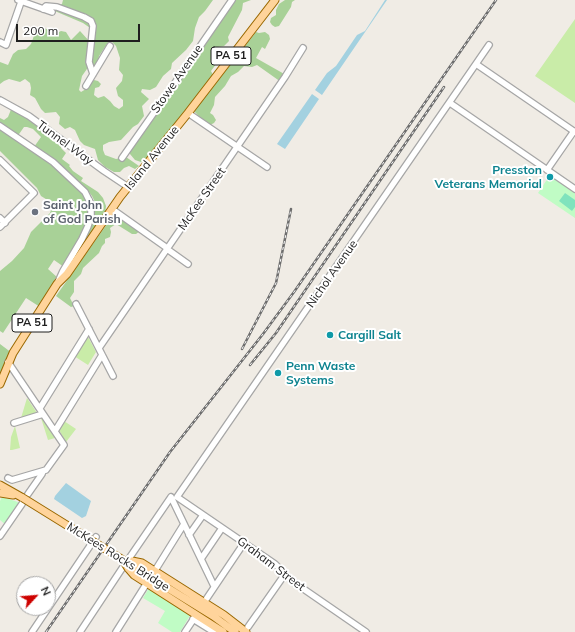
<!DOCTYPE html>
<html>
<head>
<meta charset="utf-8">
<style>
	body { margin:0 }
	#map { position:relative; width:575px; height:632px; overflow:hidden; background:#f0ece5; font-family:Mulish,sans-serif }
	canvas { display:block }
	.north { position:absolute; left:16px; top:576px; width:40px; height:40px; box-sizing:border-box; background:#fff; border:1px solid #a5a5a5; border-radius:50%; rotate:64deg; font-size:11px; font-weight:700; line-height:16px; text-align:center; color:#1f1f1f }
	.north::after { content:''; display:block; margin:auto; width:14px; height:18px; background:#ce0200; clip-path:polygon(50% 0,100% 100%,50% 72%,0 100%) }
	.scale { position:absolute; left:16px; top:24px; width:124px; height:18px; box-sizing:border-box; border:2px solid #1f1f1f; border-top:0; padding-left:5px; font-size:12px; line-height:14px; white-space:nowrap; color:#1f1f1f; -webkit-text-stroke:3px #fff; paint-order:stroke }
</style>
</head>
<body>
<div id="map">
<canvas width="575" height="632"></canvas>
<div class="north">N</div>
<div class="scale">200 m</div>
</div>
<script>
const ctx = document.querySelector('canvas').getContext('2d');
ctx.lineJoin = 'round';
function paint(path, color) {
  ctx.fillStyle = color;
  ctx.fill(path, 'evenodd');
}
function poly(rows) {
  const path = new Path2D();
  for (const r of rows) {
    path.moveTo(r[0], r[1]);
    for (let i = 2; i < r.length; i += 2) path.lineTo(r[i], r[i + 1]);
  }
  return path;
}
function trace(path, color, width, dash) {
  ctx.strokeStyle = color;
  ctx.lineWidth = width;
  ctx.lineCap = dash ? 'butt' : 'round';
  ctx.setLineDash(dash || []);
  ctx.stroke(path);
}
function label(font, color, halo, rows, align = 'center') {
  ctx.font = font + ' Mulish,sans-serif';
  ctx.lineWidth = 4;
  ctx.setLineDash([]);
  ctx.textBaseline = 'middle';
  ctx.strokeStyle = halo;
  ctx.fillStyle = color;
  for (const [text, x, y, turn = 0] of rows) {
    ctx.save();
    ctx.translate(x, y);
    ctx.rotate((+turn || 0) * Math.PI / 180);
    ctx.textAlign = isNaN(turn) ? turn : align;
    if (halo) ctx.strokeText(text, 0, 0);
    ctx.fillText(text, 0, 0);
    ctx.restore();
  }
}
const grass = poly([
	[575,19,575,103,535,76],
	[87,335,96,352,88,365,74,356],
	[27,398,37,413,21,418],
	[41,418,42,418,55,438,48,440],
	[64,421,76,429,66,442,59,430],
	[15,426,20,448,12,450,10,450,11,437]
]);
const forest = poly([
	[63,0,213,0,205,11,199,17,195,28,193,41,186,50,172,63,171,69,163,76,156,87,150,90,142,89,141,92,149,99,142,106,144,116,138,124,133,127,121,140,109,142,103,145,103,150,105,155,116,159,126,157,139,166,135,169,129,166,124,168,120,172,114,172,105,167,98,160,95,149,84,145,80,141,75,130,70,127,65,129,59,124,60,117,56,112,45,113,41,109,35,98,30,95,31,88,30,83,25,79,20,82,9,79,4,81,0,84,0,62,8,65,13,54,18,50,26,49,31,44,36,30,41,27,57,33,61,31,66,32,71,40,80,31,90,42,89,66,82,76,79,90,81,92,86,89,94,80,98,81,101,84,99,87,95,88,94,95,98,98,104,96,110,101,114,106,119,109,123,106,123,100,118,96,116,88,122,81,123,75,119,70,120,58,116,46,112,42,107,44,99,56,98,64,94,66,90,65,93,30,83,23,50,9,62,4],
	[234,0,251,0,243,3,242,10,228,37,229,41,224,46,218,47,213,55,219,60,211,71,214,77,147,164,135,160,130,154,129,148],
	[285,0,295,0,292,2,291,7,279,26,275,27,272,25,270,22,271,18,276,15,276,10,279,4],
	[256,32,259,33,265,32,269,35,270,39,265,49,262,47,256,58,286,75,281,82,257,65,252,67,244,66,238,72,231,76,225,86,215,97,214,105,210,113,213,115,216,120,214,123,208,126,194,111],
	[12,107,61,141,61,148,66,153,62,159,70,165,69,166,73,171,83,178,81,181,98,192,103,198,106,206,105,215,87,242,82,244,93,221,95,213,95,202,92,196,89,192,34,147,41,137,33,129,27,127,24,127,17,137,69,176,90,202,91,214,87,227,64,267,54,260,48,269,58,278,40,307,26,298,3,333,0,331,0,271,12,261,24,248,31,232,50,213,52,207,49,201,41,196,37,188,0,151,0,118,4,120,8,117],
	[118,216,140,231,136,234,132,234,116,224,110,228,111,232,110,237,105,239,105,243,102,246,99,253,83,268,81,274,74,281,74,292,70,298,74,306,71,307,56,296,112,217],
	[0,344,12,353,0,381]
]);
const park = poly([
	[550,175,575,192,575,218,538,193],
	[2,497,15,501,20,503,6,525,0,520,0,501],
	[149,588,191,614,180,632,172,632,158,623,165,611,143,598]
]);
const pitch = poly([
	[565,193,575,200,575,207,572,211,559,201]
]);
const water = poly([
	[385,0,387,0,322,95,315,90,327,73,336,66,357,35,365,31],
	[312,94,319,99,285,149,277,144],
	[66,483,91,501,86,516,82,518,54,499,55,496]
]);
const minor = poly([
	[18,0,52,12],
	[43,9,46,6,57,7,84,17,91,21,93,26,89,62,93,74],
	[0,42,6,45,21,2],
	[476,64,575,132],
	[86,86,110,46],
	[0,100,29,116,104,171,128,187],
	[450,103,575,189],
	[188,113,267,167],
	[0,126,53,162,85,192,91,204,91,217,88,226,82,239,63,271,58,282],
	[122,158,191,60,203,42,232,0],
	[0,160,34,193,0,227],
	[547,170,574,131],
	[112,209,167,248],
	[0,218,5,223],
	[167,249,188,264],
	[76,304,113,376],
	[99,348,285,77,303,48],
	[40,408,89,329],
	[14,423,43,414],
	[55,431,102,355],
	[8,478,12,480,46,470,64,445,8,362],
	[28,494,42,474,43,471],
	[171,497,214,586],
	[177,497,489,45],
	[177,497,275,564,292,581,366,632],
	[189,535,203,515],
	[0,536,22,504],
	[130,557,171,497],
	[201,559,222,528],
	[156,569,184,524],
	[203,604,244,543],
	[193,619,214,632],
	[248,627,285,574],
	[32,632,96,537],
	[80,632,123,567],
	[116,632,145,586],
	[185,632,195,617]
]);
const major = poly([
	[0,384,13,353,57,284,67,274,120,197,188,113,275,0],
	[0,485,23,498],
	[0,493,13,495],
	[124,561,213,616,235,632],
	[132,561,142,563,224,615,246,632],
	[128,568,134,575,223,632]
]);
const rail = poly([
	[242,349,276,283,291,209],
	[250,365,276,333,444,87],
	[46,632,170,452,263,334,294,292,496,0]
]);
const majorBridge = poly([
	[23,498,123,560,128,568]
]);
const markers = [
	[550,177,4,"#0f9aa8"],
	[35,212,4,"#6b7280"],
	[330,335,4,"#0f9aa8"],
	[278,373,4,"#0f9aa8"]
];
const shields = [
	[231,56,40],
	[32,323,40]
];
const shieldNames = [
	["PA 51",231,56],
	["PA 51",32,323]
];
const streetNames = [
	["Stowe Avenue",177,79,-55],
	["Tunnel Way",65,143,36],
	["Island Avenue",152,158,-51],
	["McKee Street",202,199,-55],
	["Nichol Avenue",332,274,-55],
	["McKees Rocks Bridge",118,557,32],
	["Graham Street",271,564,37]
];
const cultureNames = [
	["Presston",542,170,"right"],
	["Veterans Memorial",542,184,"right"],
	["Cargill Salt",338,335],
	["Penn Waste",286,366],
	["Systems",286,380]
];
const worshipNames = [
	["Saint John",43,205],
	["of God Parish",43,219]
];
paint(grass, '#c9eca8');
paint(forest, '#a8d197');
paint(park, '#c0fcc5');
paint(pitch, '#7fe3bd');
paint(water, '#a3d1e0');
trace(minor, '#a6a6a6', 8);
trace(major, '#9a6800', 9);
trace(minor, '#fff', 5.5);
trace(major, '#ffd49b', 7);
trace(rail, '#6d6d6d', 2.5);
trace(rail, '#fff', 1, [3]);
trace(majorBridge, '#9a6800', 9, []);
trace(majorBridge, '#ffd49b', 7);
for (const [x, y, r, color] of markers) {
  const dot = new Path2D();
  dot.arc(x, y, r, 0, 2 * Math.PI);
  ctx.fillStyle = color;
  ctx.fill(dot);
  trace(dot, '#fff', 1.5);
}
for (const [x, y, w] of shields) {
  const box = new Path2D();
  box.roundRect(x - w / 2, y - 9, w, 18, 3);
  ctx.fillStyle = '#fff';
  ctx.fill(box);
  trace(box, '#1f1f1f', 1);
}
label('bold 11px', '#1f1f1f', null, shieldNames);
label('12px', '#1f1f1f', '#fff', streetNames);
label('bold 12px', '#0d838f', '#fff', cultureNames, 'left');
label('bold 12px', '#5b616d', '#fff', worshipNames, 'left');
</script>
</body>
</html>
